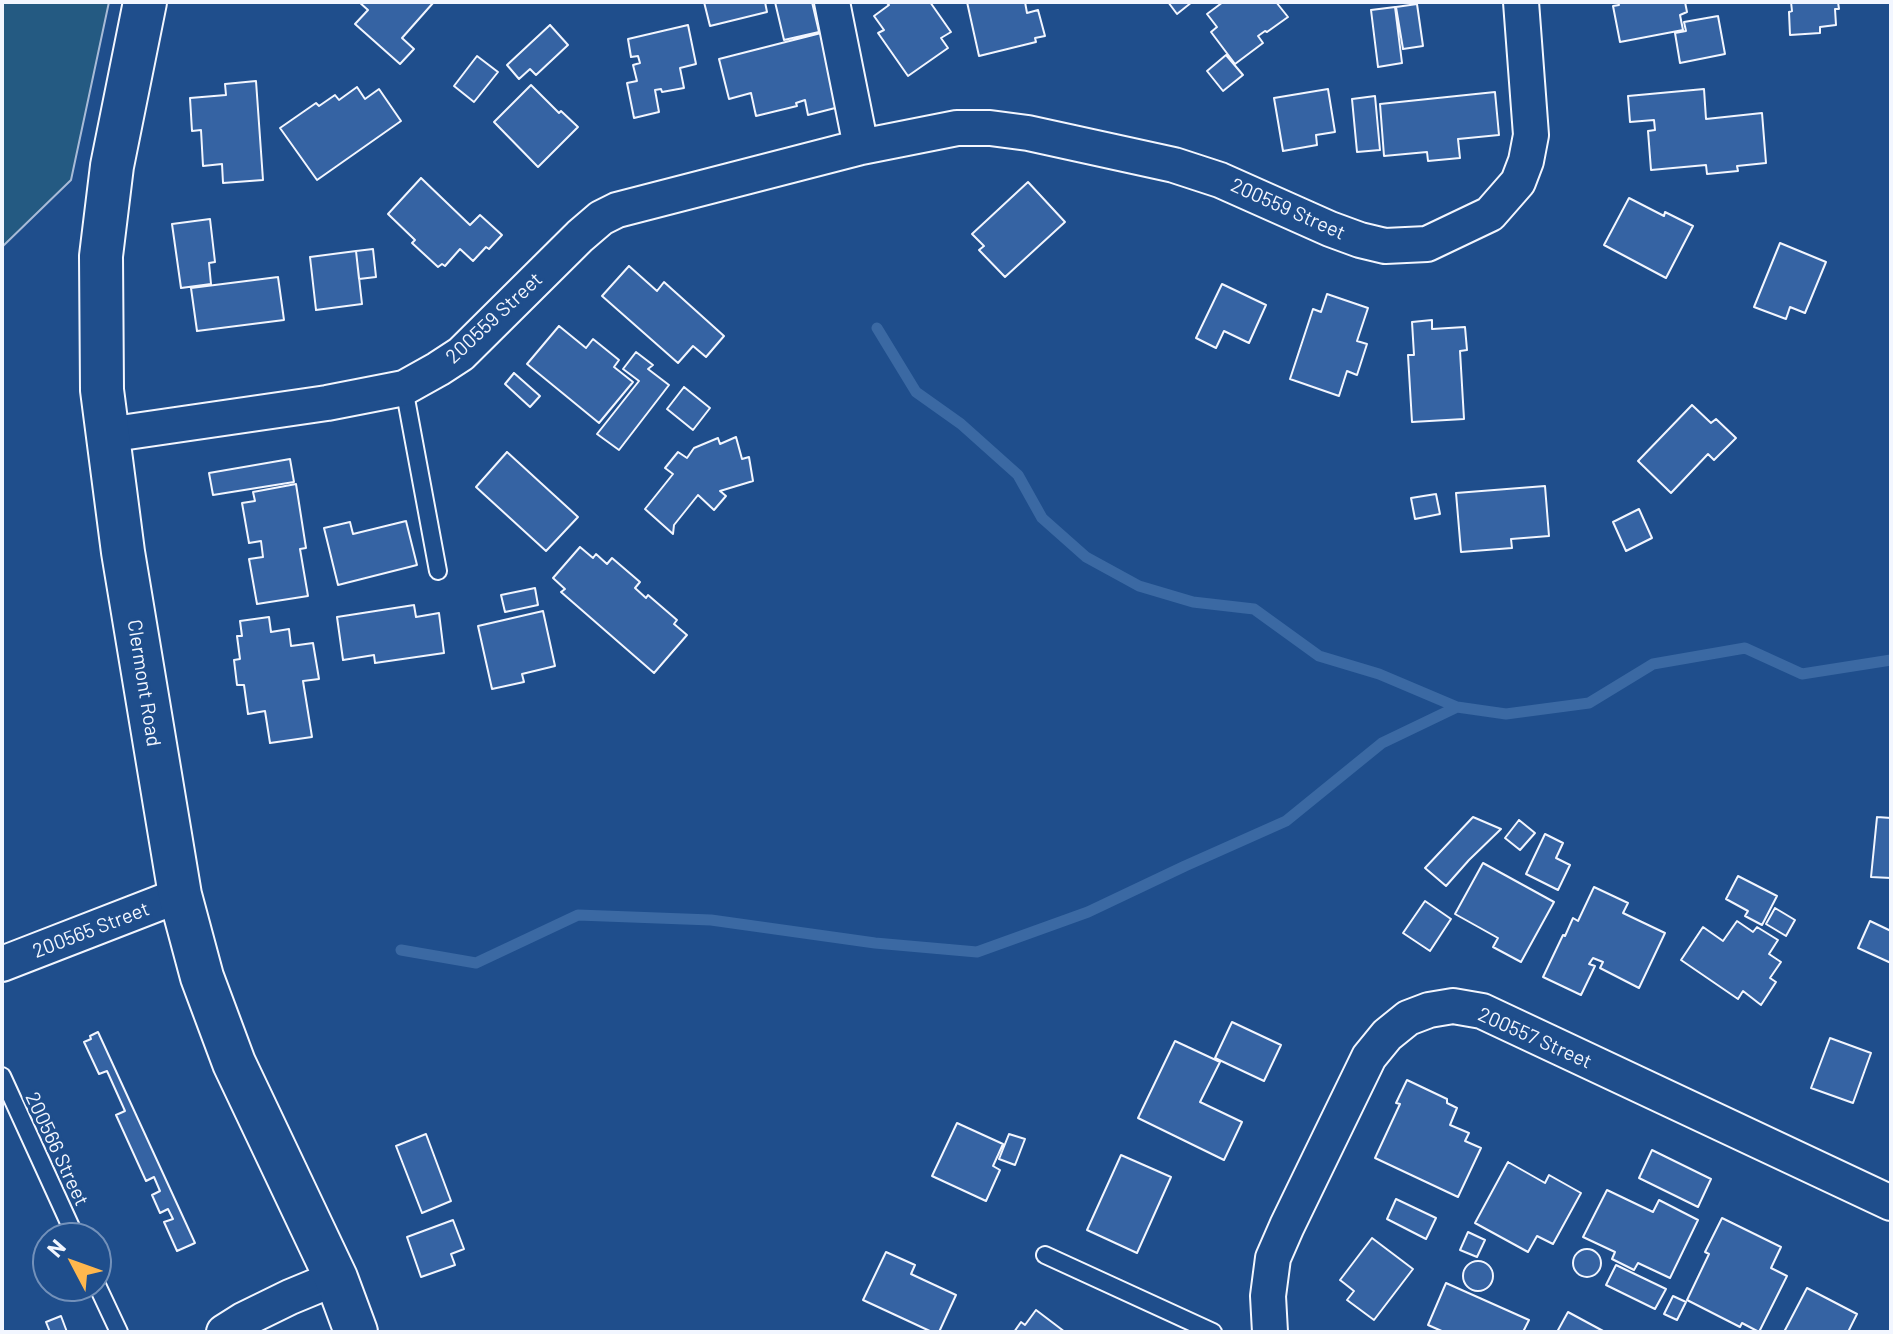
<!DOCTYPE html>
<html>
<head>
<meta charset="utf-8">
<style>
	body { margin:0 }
	#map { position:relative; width:1893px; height:1334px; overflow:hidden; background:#1f4e8c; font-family:Barlow,sans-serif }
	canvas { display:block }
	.frame { position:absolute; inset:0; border:4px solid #f2f6ff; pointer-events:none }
	.north { position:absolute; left:32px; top:1222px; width:80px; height:80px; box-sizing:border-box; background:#1f4e8c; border:2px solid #7391ba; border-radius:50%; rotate:311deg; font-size:22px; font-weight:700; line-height:32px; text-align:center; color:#f2f6ff }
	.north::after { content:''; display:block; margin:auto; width:28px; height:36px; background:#ffb74d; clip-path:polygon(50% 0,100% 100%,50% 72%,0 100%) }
</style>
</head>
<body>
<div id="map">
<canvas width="1893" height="1334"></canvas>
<div class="frame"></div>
<div class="north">N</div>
</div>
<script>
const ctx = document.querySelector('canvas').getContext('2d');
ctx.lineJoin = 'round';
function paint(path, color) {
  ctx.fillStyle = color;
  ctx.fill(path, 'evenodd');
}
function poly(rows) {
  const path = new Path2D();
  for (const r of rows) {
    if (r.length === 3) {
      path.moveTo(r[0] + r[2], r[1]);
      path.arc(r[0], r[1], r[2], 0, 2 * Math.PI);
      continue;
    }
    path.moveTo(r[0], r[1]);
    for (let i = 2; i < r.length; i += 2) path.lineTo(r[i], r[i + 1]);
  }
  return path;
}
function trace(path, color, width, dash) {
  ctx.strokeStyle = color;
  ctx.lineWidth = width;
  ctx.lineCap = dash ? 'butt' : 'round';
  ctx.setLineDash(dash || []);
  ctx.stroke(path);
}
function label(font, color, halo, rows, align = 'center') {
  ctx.font = font + ' Barlow,sans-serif';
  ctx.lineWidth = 6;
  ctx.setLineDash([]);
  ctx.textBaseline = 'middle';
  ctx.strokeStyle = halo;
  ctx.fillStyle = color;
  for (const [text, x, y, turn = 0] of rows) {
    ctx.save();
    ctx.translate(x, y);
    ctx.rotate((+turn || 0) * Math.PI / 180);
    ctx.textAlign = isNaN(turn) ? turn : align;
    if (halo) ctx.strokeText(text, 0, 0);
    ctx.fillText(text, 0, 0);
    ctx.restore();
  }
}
const green = poly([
	[2,2,109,2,71,180,2,247,2,2]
]);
const stream = poly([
	[877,328,916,392,961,424,1018,475,1042,518,1086,557,1139,586,1193,602,1254,609,1319,656,1379,674,1457,707],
	[401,950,476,963,578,915,711,920,875,943,977,952,1088,912,1185,866,1286,821,1382,743,1457,707,1506,714,1589,703,1653,664,1745,648,1802,674,1891,660]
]);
const building = poly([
	[359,2,433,3,402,38,414,49,400,64,355,24,368,10,359,2],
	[704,2,765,2,767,12,710,26,704,2],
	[775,2,812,2,819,32,784,40,775,2],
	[886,2,930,2,951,32,941,38,948,48,908,76,878,33,884,30,874,16,889,5,886,2],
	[967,2,1025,2,1027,13,1038,10,1045,36,1035,38,1036,42,979,56,967,2],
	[1168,2,1192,2,1177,14,1168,2],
	[1223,2,1276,2,1288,17,1267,32,1265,31,1258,36,1263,43,1235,64,1211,32,1217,27,1207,14,1223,2],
	[1618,2,1685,2,1687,12,1680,15,1683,30,1620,42,1613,6,1619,5,1618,2],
	[1791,2,1838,2,1839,9,1835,9,1836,25,1820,27,1820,33,1790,35,1789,12,1792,11,1791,2],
	[1417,4,1423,46,1403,49,1396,7,1417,4],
	[1395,7,1402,63,1378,67,1371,10,1395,7],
	[1718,16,1725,54,1680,63,1675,33,1686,31,1684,22,1718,16],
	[550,25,568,45,536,75,530,69,519,79,507,65,550,25],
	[688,25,696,64,680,68,684,88,662,92,661,89,655,90,659,112,634,118,627,83,637,81,633,65,640,63,638,56,631,57,628,39,688,25],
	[821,33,839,107,808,115,805,100,796,103,797,106,756,116,751,93,729,99,719,59,821,33],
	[1226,55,1243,75,1223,91,1207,71,1226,55],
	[477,56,498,72,474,102,454,86,477,56],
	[256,81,263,180,223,183,222,164,203,166,201,130,192,131,190,98,226,95,225,84,256,81],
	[531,85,559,113,561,111,578,127,538,167,494,122,531,85],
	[357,87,365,99,379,89,401,121,317,180,280,128,316,103,319,106,335,95,339,100,357,87],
	[1328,89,1335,132,1316,135,1317,145,1283,151,1274,98,1328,89],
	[1704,89,1706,119,1762,113,1766,163,1737,166,1738,171,1707,174,1706,165,1651,170,1648,131,1655,130,1654,120,1630,122,1628,96,1704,89],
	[1495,92,1499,135,1458,139,1460,158,1428,161,1427,152,1384,156,1380,104,1495,92],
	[1375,96,1380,150,1357,152,1352,99,1375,96],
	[421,178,470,225,480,215,502,235,489,249,486,247,473,261,460,249,445,266,442,264,438,267,412,243,415,240,388,214,421,178],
	[1028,182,1065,222,1005,277,979,250,984,246,972,234,1028,182],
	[1629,198,1664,216,1665,212,1693,226,1666,278,1604,245,1629,198],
	[210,219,215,262,209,263,211,284,181,288,172,224,210,219],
	[1780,243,1826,262,1805,313,1790,307,1786,319,1754,307,1780,243],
	[373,249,376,277,359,279,356,251,373,249],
	[356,251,362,304,316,310,310,257,356,251],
	[629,266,657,291,664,282,724,336,706,357,693,346,678,363,602,296,629,266],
	[278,277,284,320,197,331,191,288,278,277],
	[1222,284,1266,305,1249,343,1224,331,1216,348,1196,338,1222,284],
	[1327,294,1368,308,1357,341,1367,344,1357,375,1347,371,1339,396,1290,379,1313,309,1321,312,1327,294],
	[1432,320,1432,329,1465,327,1467,350,1460,351,1464,419,1412,422,1408,355,1414,355,1412,322,1432,320],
	[559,326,586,348,593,339,619,360,614,367,633,382,599,423,527,364,559,326],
	[636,352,653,365,648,369,669,385,619,450,597,434,639,381,623,369,636,352],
	[514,373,540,396,530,407,505,384,514,373],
	[684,387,710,408,693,430,667,409,684,387],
	[1692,405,1711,423,1716,419,1736,438,1714,460,1708,454,1671,493,1638,461,1692,405],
	[736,437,742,459,749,457,753,481,720,491,726,496,714,510,698,495,674,525,673,534,645,509,673,474,665,468,678,452,687,458,694,448,718,438,720,444,736,437],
	[507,452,578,517,546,551,476,487,507,452],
	[290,459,294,482,213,495,209,473,290,459],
	[296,484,306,548,300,549,308,596,257,604,249,559,263,557,261,541,249,543,242,503,255,501,253,492,296,484],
	[1545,486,1549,536,1511,539,1512,548,1461,552,1456,493,1545,486],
	[1436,494,1440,514,1415,519,1411,498,1436,494],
	[1639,509,1652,538,1626,551,1613,522,1639,509],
	[406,521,417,565,338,585,324,528,350,522,353,534,406,521],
	[580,547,593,558,596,554,607,564,612,558,640,582,635,588,646,598,648,595,677,620,674,624,687,635,654,673,561,592,565,589,553,578,580,547],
	[535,588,538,605,505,612,501,595,535,588],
	[414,605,416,617,439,613,444,653,375,663,374,655,343,660,337,617,414,605],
	[543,611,555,666,522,674,524,682,492,689,478,626,543,611],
	[269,617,271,632,289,629,291,646,313,643,319,679,303,681,312,737,270,743,265,711,248,714,244,685,237,685,234,660,240,659,237,636,242,636,240,621,269,617],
	[1473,817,1501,829,1469,860,1446,886,1425,868,1473,817],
	[1877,817,1891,818,1891,878,1871,877,1877,817],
	[1519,820,1535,833,1520,850,1505,838,1519,820],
	[1545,834,1563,843,1556,858,1570,865,1558,890,1526,874,1545,834],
	[1483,863,1554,902,1521,962,1493,947,1498,938,1455,914,1483,863],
	[1738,876,1777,896,1762,925,1745,916,1748,911,1726,899,1738,876],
	[1594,887,1628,903,1623,913,1665,933,1639,988,1600,968,1603,962,1593,958,1589,964,1595,966,1581,995,1543,977,1563,935,1565,936,1573,918,1578,921,1594,887],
	[1425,901,1451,919,1430,951,1403,933,1425,901],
	[1775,908,1795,920,1786,936,1766,924,1775,908],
	[1737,921,1753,932,1757,927,1778,940,1769,954,1781,962,1770,978,1776,982,1761,1005,1743,991,1738,999,1681,960,1703,927,1723,941,1737,921],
	[1870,921,1891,931,1891,963,1858,948,1870,921],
	[1232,1022,1281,1045,1264,1081,1215,1058,1232,1022],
	[98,1032,195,1243,177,1251,164,1222,173,1219,168,1209,160,1213,152,1195,160,1191,154,1177,146,1181,116,1115,125,1111,107,1071,99,1074,84,1042,91,1039,90,1036,98,1032],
	[1830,1038,1871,1053,1853,1103,1811,1088,1830,1038],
	[1175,1041,1220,1062,1200,1102,1242,1122,1224,1160,1138,1118,1175,1041],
	[1407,1080,1447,1099,1447,1103,1457,1108,1450,1125,1469,1133,1465,1141,1481,1148,1458,1197,1375,1158,1400,1104,1396,1103,1407,1080],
	[957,1123,1003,1144,993,1166,1000,1170,986,1201,932,1176,957,1123],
	[426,1134,451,1201,422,1213,396,1146,426,1134],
	[1009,1134,1025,1139,1015,1165,999,1159,1009,1134],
	[1652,1150,1711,1179,1698,1207,1639,1178,1652,1150],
	[1121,1155,1171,1177,1137,1253,1087,1230,1121,1155],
	[1508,1162,1545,1183,1549,1175,1581,1193,1553,1244,1537,1236,1528,1252,1475,1223,1508,1162],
	[1607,1190,1653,1212,1659,1200,1698,1220,1670,1278,1638,1263,1634,1270,1612,1259,1615,1252,1583,1237,1607,1190],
	[1396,1199,1436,1218,1426,1239,1387,1219,1396,1199],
	[1722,1218,1781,1247,1771,1268,1787,1276,1759,1332,1742,1323,1740,1327,1687,1300,1709,1254,1705,1252,1722,1218],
	[453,1220,464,1249,451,1254,455,1265,421,1277,407,1237,453,1220],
	[1468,1232,1485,1240,1477,1257,1460,1250,1468,1232],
	[1372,1238,1413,1269,1374,1320,1347,1300,1354,1291,1340,1280,1372,1238],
	[1587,1263,14],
	[886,1252,915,1265,911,1274,956,1295,939,1332,932,1332,863,1300,886,1252],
	[1478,1276,15],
	[1616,1265,1666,1289,1655,1309,1606,1285,1616,1265],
	[1446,1283,1529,1320,1523,1332,1444,1332,1428,1325,1446,1283],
	[1807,1288,1857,1314,1848,1332,1784,1332,1807,1288],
	[1673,1296,1686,1302,1677,1320,1664,1314,1673,1296],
	[1036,1310,1065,1332,1014,1332,1021,1322,1025,1325,1036,1310],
	[1568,1312,1605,1332,1557,1332,1568,1312],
	[61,1316,67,1332,50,1332,46,1322,61,1316]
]);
const service = poly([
	[404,388,438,571],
	[2,1076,76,1238],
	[1045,1255,1213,1332],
	[96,1283,119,1332]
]);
const minor = poly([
	[832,2,861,147],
	[107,435,327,403,404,388,438,369,461,354,580,236,601,218,617,210,861,147,957,128,990,128,1028,133,1174,165,1220,180,1330,229,1360,240,1385,246,1427,244,1490,214,1518,182,1526,161,1531,135,1521,2],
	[2,964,180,895],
	[224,1332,243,1320,290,1297,336,1278],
	[1270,1332,1268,1296,1273,1258,1287,1226,1369,1057,1387,1035,1408,1018,1429,1010,1453,1006,1482,1011,1891,1203]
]);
const tertiary = poly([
	[145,2,112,166,101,256,102,390,123,552,180,895,202,977,234,1063,336,1278,356,1332]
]);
const streetNames = [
	["200559 Street",1288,209,24],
	["200559 Street",494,318,-43],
	["Clermont Road",144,683,81],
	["200565 Street",91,930,-21],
	["200557 Street",1535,1038,24],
	["200566 Street",57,1149,65]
];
paint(green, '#245a82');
trace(green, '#a8bbd7', 2);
trace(stream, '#3b69a3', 11);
paint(building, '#3563a3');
trace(building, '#f2f6ff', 2);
trace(service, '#f2f6ff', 20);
trace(minor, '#f2f6ff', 38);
trace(tertiary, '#f2f6ff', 46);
trace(service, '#1f4e8c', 16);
trace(minor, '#1f4e8c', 34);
trace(tertiary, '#1f4e8c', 42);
label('20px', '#f2f6ff', '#1f4e8c', streetNames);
</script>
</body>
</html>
